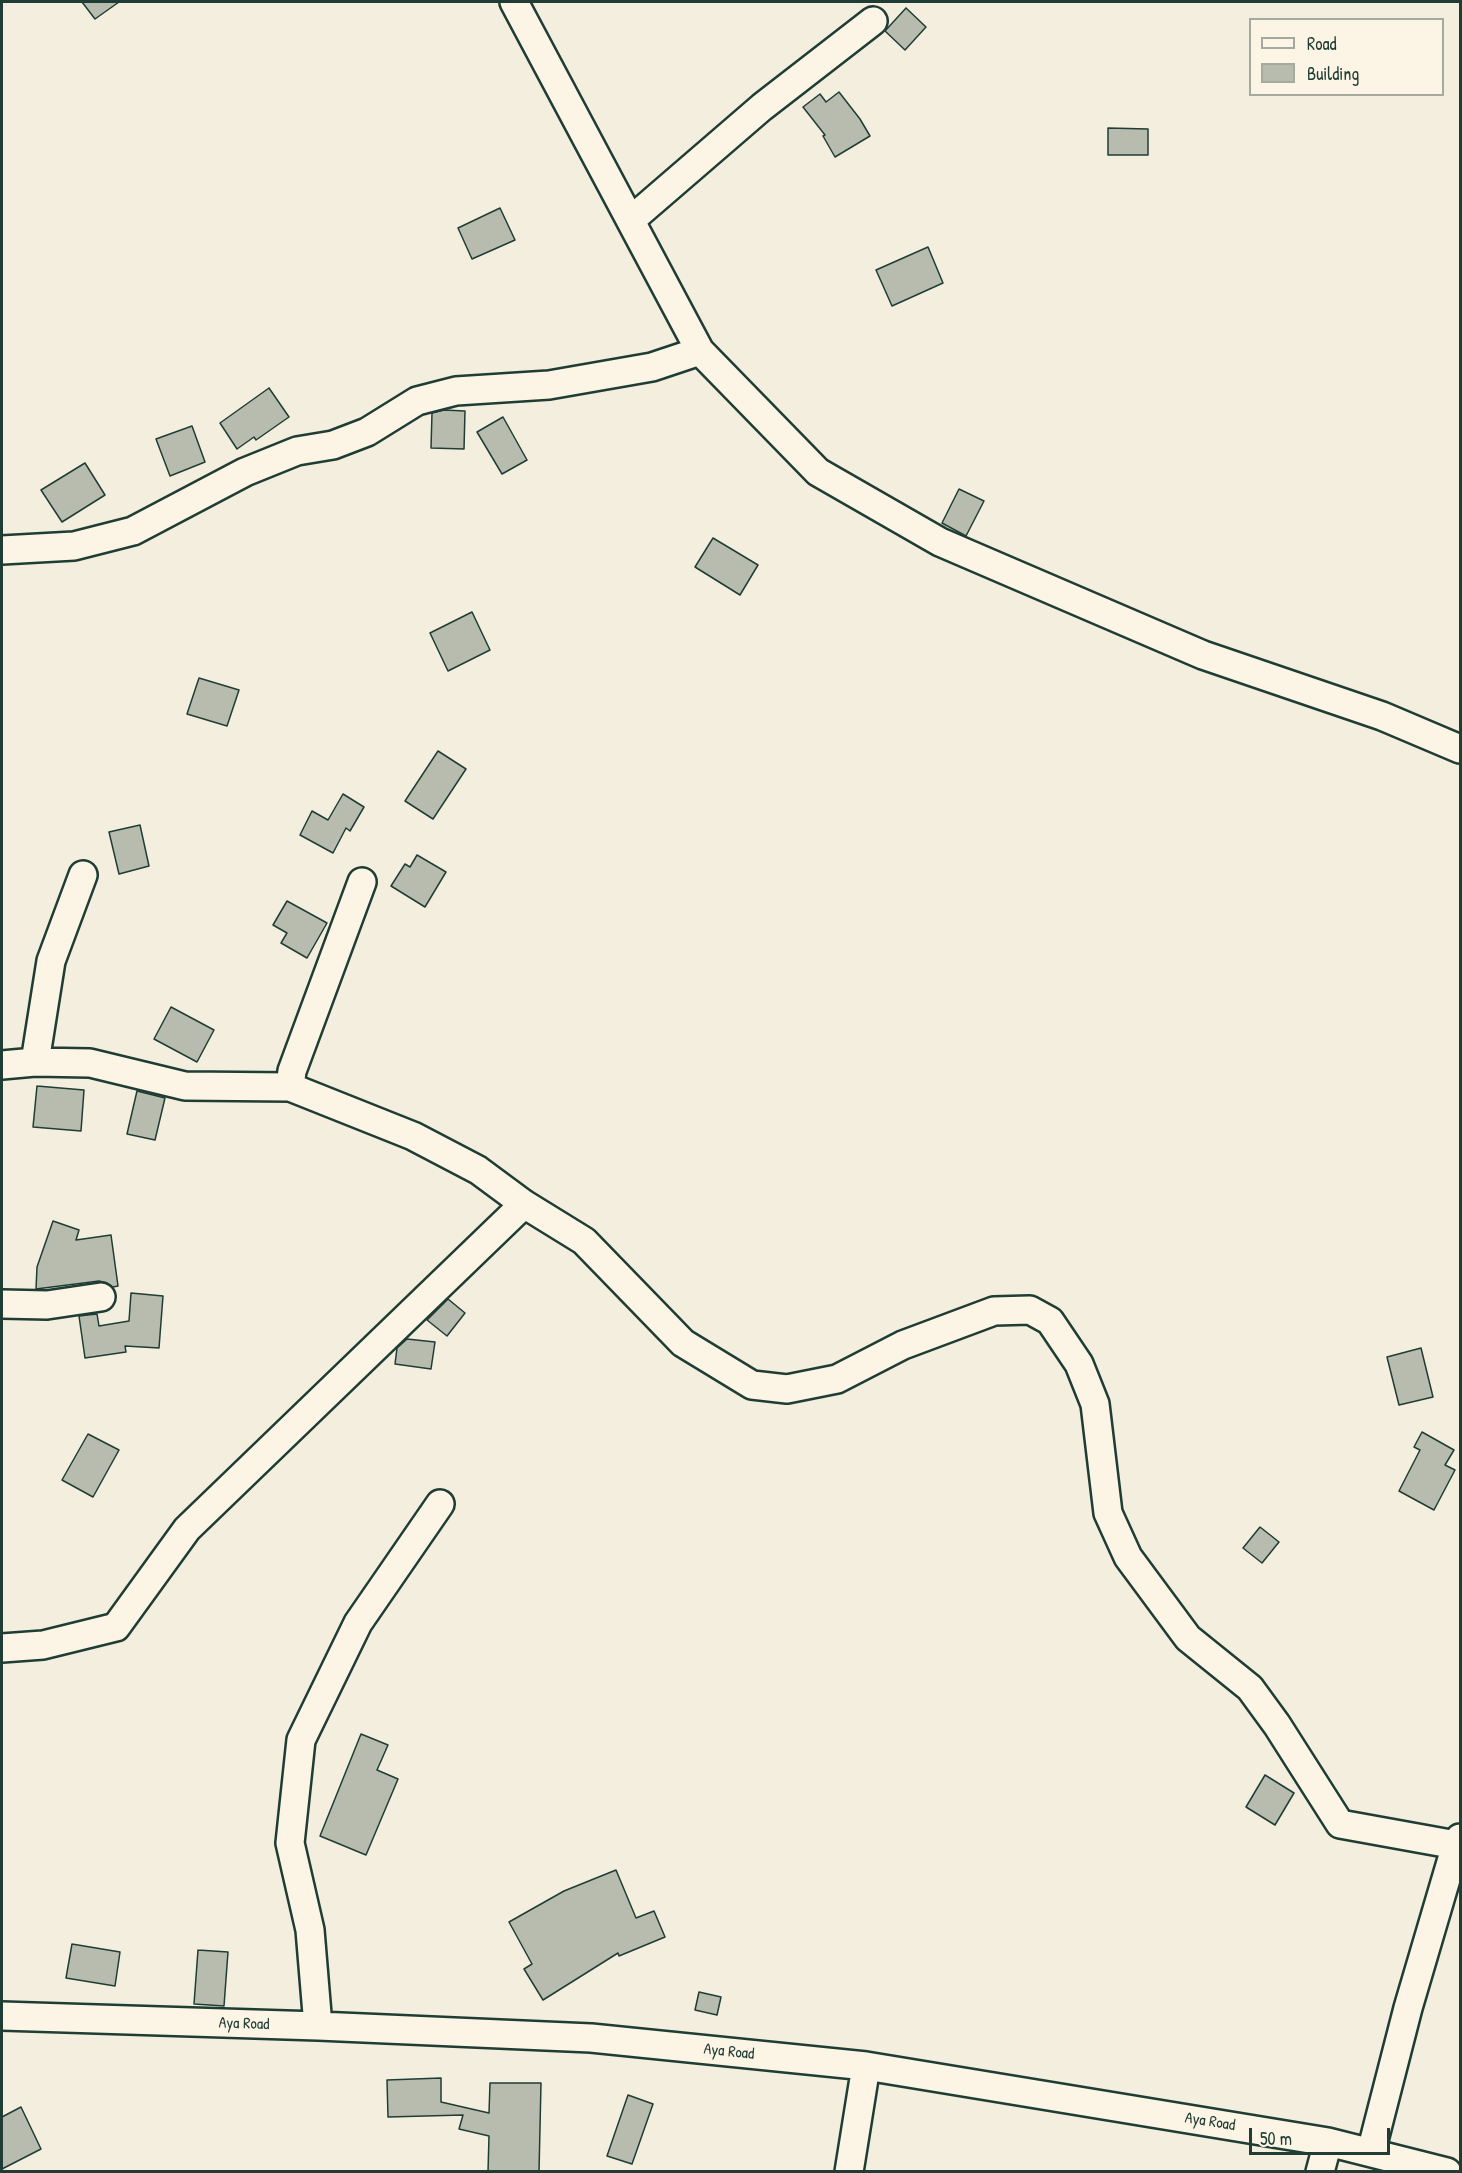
<!DOCTYPE html>
<html>
<head>
<meta charset="utf-8">
<style>
	body { margin:0 }
	#map { position:relative; width:1462px; height:2173px; overflow:hidden; background:#f3eede; font-family:"Patrick Hand",sans-serif }
	canvas { display:block }
	.frame { position:absolute; inset:0; border:3px solid #1f3d34; pointer-events:none }
	.legend { position:absolute; left:1249px; top:18px; width:195px; height:78px; box-sizing:border-box; background:#fcf5e5; border:2px solid #a4ab9e; margin:0; padding:8px 10px; list-style:none; font-size:18px; color:#1f3d34 }
	.legend li { display:flex; align-items:center; gap:12px; height:30px }
	.legend b { width:30px; border:2px solid #a4ab9e }
	.scale { position:absolute; left:1249px; top:2128px; width:141px; height:27px; box-sizing:border-box; border:3px solid #1f3d34; border-top:0; padding-left:8px; font-size:18px; line-height:21px; white-space:nowrap; color:#1f3d34; -webkit-text-stroke:4px #fcf5e5; paint-order:stroke }
</style>
</head>
<body>
<div id="map">
<canvas width="1462" height="2173"></canvas>
<div class="frame"></div>
<ul class="legend">
<li><b style="height:8px;background:#fcf5e5"></b>Road</li>
<li><b style="height:16px;background:#b8bcae"></b>Building</li>
</ul>
<div class="scale">50 m</div>
</div>
<script>
const ctx = document.querySelector('canvas').getContext('2d');
ctx.lineJoin = 'round';
function paint(path, color) {
  ctx.fillStyle = color;
  ctx.fill(path, 'evenodd');
}
function poly(rows) {
  const path = new Path2D();
  for (const r of rows) {
    path.moveTo(r[0], r[1]);
    for (let i = 2; i < r.length; i += 2) path.lineTo(r[i], r[i + 1]);
  }
  return path;
}
function trace(path, color, width, dash) {
  ctx.strokeStyle = color;
  ctx.lineWidth = width;
  ctx.lineCap = dash ? 'butt' : 'round';
  ctx.setLineDash(dash || []);
  ctx.stroke(path);
}
function label(font, color, halo, rows, align = 'center') {
  ctx.font = font + ' "Patrick Hand",sans-serif';
  ctx.lineWidth = 4.5;
  ctx.setLineDash([]);
  ctx.textBaseline = 'middle';
  ctx.strokeStyle = halo;
  ctx.fillStyle = color;
  for (const [text, x, y, turn = 0] of rows) {
    ctx.save();
    ctx.translate(x, y);
    ctx.rotate((+turn || 0) * Math.PI / 180);
    ctx.textAlign = isNaN(turn) ? turn : align;
    if (halo) ctx.strokeText(text, 0, 0);
    ctx.fillText(text, 0, 0);
    ctx.restore();
  }
}
const building = poly([
	[82,2,119,2,95,19,82,2],
	[906,8,926,27,905,50,885,31,906,8],
	[839,92,860,119,870,136,835,157,823,136,825,135,803,107,820,94,826,102,839,92],
	[1108,128,1148,129,1148,155,1108,155,1108,128],
	[500,208,515,240,472,259,458,228,500,208],
	[928,247,943,283,892,306,876,270,928,247],
	[269,388,289,417,256,440,254,437,237,449,220,423,269,388],
	[444,410,465,411,464,449,431,448,432,413,444,410],
	[503,417,527,460,502,474,477,432,503,417],
	[192,426,205,462,170,476,156,439,192,426],
	[85,463,105,495,62,522,41,490,85,463],
	[959,489,984,501,966,536,942,523,959,489],
	[713,538,758,565,740,595,695,567,713,538],
	[472,612,490,650,448,671,430,633,472,612],
	[199,678,239,690,227,726,187,714,199,678],
	[438,751,466,769,433,819,405,801,438,751],
	[343,794,364,807,350,831,346,828,333,853,300,835,312,811,328,820,343,794],
	[140,825,149,866,119,874,109,832,140,825],
	[417,855,446,872,425,907,391,886,405,864,410,867,417,855],
	[287,901,327,923,307,958,281,943,287,933,273,925,287,901],
	[171,1007,214,1030,197,1062,154,1039,171,1007],
	[37,1086,84,1090,81,1131,33,1127,37,1086],
	[137,1091,165,1098,155,1140,127,1134,137,1091],
	[53,1221,79,1230,76,1240,111,1235,118,1286,113,1287,107,1283,99,1281,36,1289,37,1267,53,1221],
	[131,1293,163,1296,159,1348,125,1346,126,1352,85,1358,79,1316,97,1314,99,1326,129,1321,131,1293],
	[448,1299,465,1313,447,1336,427,1320,448,1299],
	[407,1339,435,1342,431,1369,395,1364,397,1348,407,1339],
	[1421,1348,1433,1397,1399,1405,1387,1357,1421,1348],
	[1422,1432,1454,1450,1445,1465,1455,1470,1434,1510,1399,1491,1420,1450,1414,1447,1422,1432],
	[88,1434,119,1450,93,1497,62,1480,88,1434],
	[1260,1527,1279,1542,1262,1563,1243,1548,1260,1527],
	[361,1734,388,1745,377,1770,398,1779,366,1855,320,1836,361,1734],
	[1265,1775,1294,1793,1275,1825,1246,1807,1265,1775],
	[616,1870,636,1918,654,1911,665,1937,619,1956,618,1953,543,2000,524,1969,532,1964,509,1922,564,1891,616,1870],
	[72,1944,120,1952,115,1986,66,1978,72,1944],
	[198,1950,228,1952,224,2006,194,2004,198,1950],
	[699,1992,721,1997,717,2015,695,2010,699,1992],
	[441,2078,441,2102,489,2113,490,2083,541,2083,539,2172,488,2172,489,2136,459,2129,463,2115,388,2117,387,2080,441,2078],
	[628,2095,653,2104,632,2164,607,2156,628,2095],
	[21,2107,41,2149,2,2169,2,2117,21,2107]
]);
const minor = poly([
	[514,2,700,351,818,472,940,542,1203,655,1382,716,1460,749],
	[631,220,762,107,873,21],
	[2,550,74,546,133,531,245,472,297,451,333,445,367,432,417,401,456,391,549,385,652,367,700,351],
	[35,1062,51,961,83,875],
	[2,1065,35,1062,90,1063,185,1086,290,1087,413,1136,478,1170,524,1204,584,1241,683,1343,752,1385,787,1389,837,1379,903,1345,994,1311,1030,1310,1050,1321,1079,1364,1095,1404,1108,1513,1128,1557,1188,1638,1250,1688,1277,1725,1340,1824,1456,1845],
	[290,1087,292,1071,362,882],
	[2,1304,47,1305,101,1297],
	[2,1648,43,1645,116,1627,187,1529,524,1204],
	[2,2016,318,2026,591,2038,866,2066,1328,2142,1447,2172],
	[318,2026,310,1930,290,1843,301,1740,358,1623,440,1504],
	[1371,2152,1408,2008,1456,1845,1460,1838],
	[849,2172,866,2066],
	[1320,2172,1328,2142]
]);
const streetNames = [
	["Aya Road",244,2024,2],
	["Aya Road",729,2052,6],
	["Aya Road",1210,2122,9]
];
paint(building, '#b8bcae');
trace(building, '#1f3d34', 1.5);
trace(minor, '#1f3d34', 32);
trace(minor, '#fcf5e5', 27);
label('16px', '#1f3d34', '#fcf5e5', streetNames);
</script>
</body>
</html>
